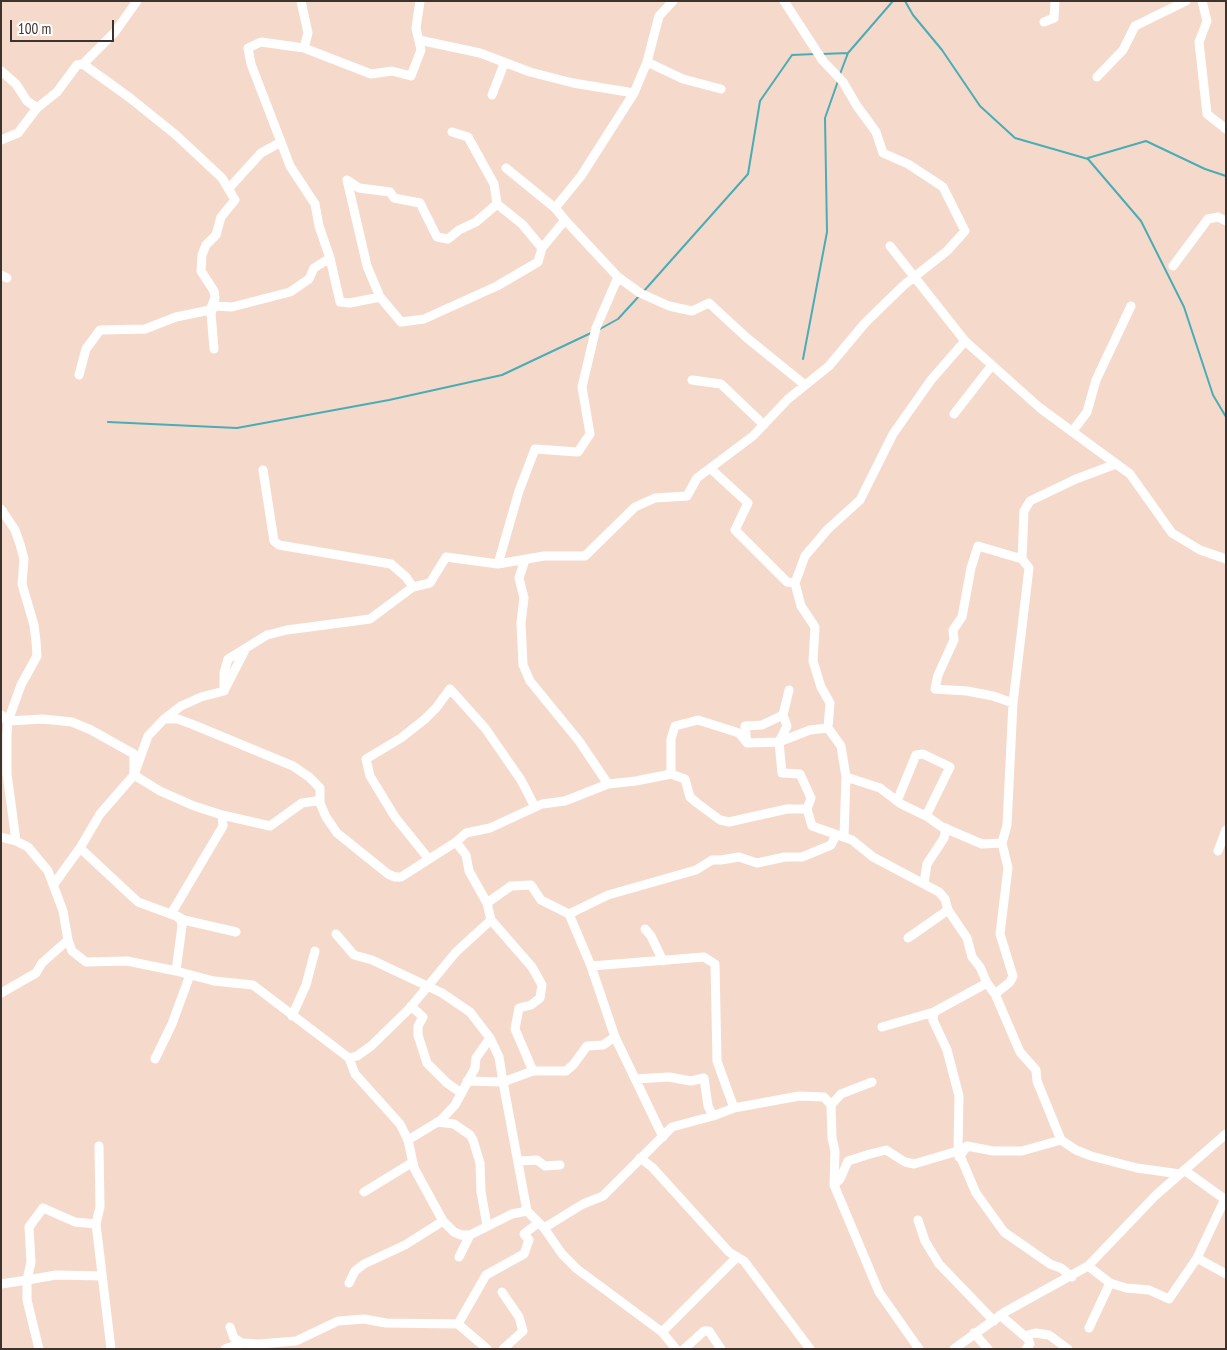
<!DOCTYPE html>
<html>
<head>
<meta charset="utf-8">
<style>
	body { margin:0 }
	#map { position:relative; width:1227px; height:1350px; overflow:hidden; background:#f5dacc; font-family:"PT Sans Narrow",sans-serif }
	canvas { display:block }
	.frame { position:absolute; inset:0; border:2px solid #3d332d; pointer-events:none }
	.scale { position:absolute; left:10px; top:20px; width:104px; height:22px; box-sizing:border-box; border:2px solid #3d332d; border-top:0; padding-left:6px; font-size:15px; line-height:18px; white-space:nowrap; color:#3d332d; -webkit-text-stroke:4px #fff; paint-order:stroke }
</style>
</head>
<body>
<div id="map">
<canvas width="1227" height="1350"></canvas>
<div class="frame"></div>
<div class="scale">100 m</div>
</div>
<script>
const ctx = document.querySelector('canvas').getContext('2d');
ctx.lineJoin = 'round';
function poly(rows) {
  const path = new Path2D();
  for (const r of rows) {
    path.moveTo(r[0], r[1]);
    for (let i = 2; i < r.length; i += 2) path.lineTo(r[i], r[i + 1]);
  }
  return path;
}
function trace(path, color, width, dash) {
  ctx.strokeStyle = color;
  ctx.lineWidth = width;
  ctx.lineCap = dash ? 'butt' : 'round';
  ctx.setLineDash(dash || []);
  ctx.stroke(path);
}
const stream = poly([
	[905,1,913,15,942,50,980,106,1015,138,1088,159,1141,221,1184,307,1213,395,1226,417],
	[822,54,848,53],
	[840,74,848,53,893,1],
	[1088,158,1146,141,1205,169,1226,176],
	[643,292,748,174,760,101,792,55,815,54],
	[600,329,618,319,640,295],
	[803,359,827,232,825,118,838,81],
	[108,422,237,428,389,400,502,375,591,333]
]);
const minor = poly([
	[1202,1,1207,21,1199,42,1207,114,1226,129],
	[1044,22,1054,18,1055,1],
	[419,40,480,53,530,72,573,83,634,93],
	[304,48,371,74,392,71,411,76,421,50,416,28,420,1],
	[647,62,683,79,721,89],
	[1,71,16,84,27,101,37,108],
	[1097,77,1123,50,1135,26,1186,1],
	[492,95,504,64],
	[1,140,18,133,37,108,57,92,77,65,83,64,115,32,137,1],
	[281,142,290,166,315,204,319,226,330,258,340,302,350,303,380,297,401,322,424,319,497,286,538,262,542,248,565,220,555,208,581,176,634,93,647,62,659,16,673,1],
	[506,168,555,208],
	[230,187,261,153,281,142,251,64,248,48,261,42,304,48,308,33,301,1],
	[497,204,522,224,542,248],
	[565,220,618,277,640,293,669,306,692,311,709,303,747,338,805,385],
	[890,246,965,341,1040,408,1130,474,1172,533,1200,550,1226,559],
	[1173,266,1208,219,1218,217,1226,221],
	[1,275,7,278],
	[380,297,367,266,347,180,359,188,390,192,394,198,420,203,437,237,448,239,459,230,476,222,497,204,494,184,468,137,452,132],
	[214,349,211,313,214,306,232,307,290,292,309,279,314,268,330,258],
	[79,375,86,349,100,330,145,329,176,317,210,310,215,298,214,291,201,271,202,255,206,245,216,235,221,217,235,200,222,178,176,135,130,98,83,64],
	[692,380,721,384,764,425],
	[954,414,992,365],
	[1072,432,1087,412,1096,380,1131,306],
	[711,469,748,503,735,530,787,582,795,583],
	[263,470,274,541,279,545,391,564,406,577,413,587],
	[1,509,15,530,20,544,24,559,22,584,34,625,36,641,37,656,21,685,8,721,7,735,7,774,16,841],
	[1022,559,1024,511,1030,501,1076,479,1116,464],
	[525,560,519,578,524,598,521,623,523,665,530,681,579,741,608,784],
	[498,564,519,491,535,449,578,452,590,434,582,387,596,328,618,277],
	[225,689,245,650],
	[789,690,783,715,787,726,779,742,782,773,800,774,811,798,807,809,812,826,852,840,873,857,939,892,945,899,948,910,967,938,972,957,980,967,987,983,995,994,1020,1052,1036,1070,1037,1081,1061,1140,1076,1150,1091,1156,1137,1168,1180,1174],
	[1,715,8,721,43,719,72,722,91,730,134,754,134,775,160,791,194,806,222,815,270,826,302,803,316,801,320,803,326,817,337,833,388,874,395,877,401,877,456,842,466,833,490,828,542,804,565,801,608,784,636,781,671,774,685,779,690,797,697,803,720,820,729,822,787,809,807,809],
	[164,719,178,719,194,725,293,766,309,777,320,788,320,803],
	[747,743,745,726,762,725,783,715],
	[671,774,671,739,675,726,698,720,739,733,747,743,779,742,810,730,828,728],
	[846,777,880,788,901,804,928,817,942,827,982,844,1002,843],
	[897,801,916,755,923,754,950,767,926,816],
	[844,836,846,777,841,746,828,728,830,703,821,687,813,661,815,627,801,606,795,583,805,556,828,529,860,500,893,434,931,380,965,341],
	[1,837,16,841,28,847,48,871,63,911,68,940,42,963,36,973,1,993],
	[80,848,138,902,176,916,181,920,182,926,176,971,214,981,253,985,349,1058,355,1074,400,1124,408,1140,414,1168,443,1221,454,1232,461,1235,470,1235],
	[1218,851,1226,830],
	[428,858,395,817,370,776,366,759,401,738,425,719,436,708,450,689,485,728,521,780,535,807],
	[924,883,927,864,944,838,946,828],
	[54,884,80,848,100,814,134,775,148,736,164,719,181,706,201,697,224,691,224,673,228,659,267,635,287,630,370,619,413,587,430,583,446,557,498,564,544,556,585,556,635,507,655,498,687,496,697,478,753,436,788,399,829,366,865,323,904,285,947,251,965,231,943,187,908,164,883,153,876,132,857,106,843,82,823,61,784,1],
	[487,903,511,886,531,885,541,900,569,914,591,966,615,1037,663,1137],
	[171,914,223,826,222,815],
	[569,914,608,895,696,870,712,860,721,860,739,857,757,863,785,857,802,857,831,845,836,835],
	[177,916,184,920,236,932],
	[491,920,532,967,542,985,540,998,531,1005,519,1008,515,1029,533,1071],
	[645,929,651,936,663,961],
	[336,934,354,955,372,960,442,993,470,1012,490,1038,476,1058,475,1068,455,1105,441,1120,408,1140],
	[908,938,948,910],
	[68,940,72,951,86,962,127,961,176,971],
	[591,966,704,957,715,964,717,1061,734,1108],
	[995,994,1010,982,1013,976,1000,934,1008,868,1002,843,1007,825,1013,703,1029,568,1022,559,978,546,971,568,962,617,953,630,954,640,938,675,935,689,967,691,993,696,1013,703],
	[411,1006,423,1017,418,1026,418,1035,427,1063,447,1083,460,1092],
	[292,1016,306,985,315,951],
	[882,1027,934,1012],
	[490,1038,499,1057,503,1082,533,1071,566,1071,573,1065,587,1046,603,1045,615,1037],
	[349,1058,357,1056,371,1046,409,1009,456,952,491,920,487,903,469,871,466,855,456,842],
	[155,1059,172,1024,190,975],
	[467,1081,503,1082,527,1211,544,1228,562,1254,577,1269,662,1332,676,1349],
	[872,1082,841,1094,831,1105,832,1138,835,1151,834,1185,879,1292,919,1349],
	[713,1116,734,1108,799,1096,824,1097,831,1105],
	[437,1122,454,1124,470,1135,473,1140,480,1163,481,1192,487,1225],
	[99,1146,100,1207,96,1224,111,1349],
	[958,1151,959,1096,947,1050,933,1020,934,1012,987,983],
	[959,1157,967,1146,993,1151,1022,1151,1061,1140],
	[640,1158,652,1167,729,1252,744,1261,810,1349],
	[519,1161,537,1160,545,1166,560,1165],
	[1184,1170,1226,1200],
	[834,1185,840,1179,848,1161,870,1154,886,1150,905,1162,914,1164,958,1151,976,1193,1004,1232,1050,1264,1061,1268,1072,1277],
	[364,1192,413,1162],
	[918,1220,925,1241,939,1264,994,1321],
	[544,1228,583,1204,603,1196,672,1127,713,1116,708,1106,704,1078,691,1081,669,1077,635,1079],
	[459,1257,470,1235,512,1214,527,1211],
	[1197,1258,1226,1274],
	[1088,1266,1110,1283,1126,1288,1149,1290,1169,1299,1197,1258,1225,1199],
	[349,1283,355,1271,364,1264,405,1245,443,1221],
	[1,1284,27,1280,31,1262,29,1227,43,1208,75,1222,96,1224],
	[502,1292,519,1317,523,1331,503,1349],
	[1000,1315,1028,1339,1030,1344,1026,1349],
	[458,1324,486,1275,524,1254,529,1240,524,1234,538,1223],
	[230,1327,234,1338,242,1343],
	[1089,1328,1110,1283],
	[662,1332,737,1257],
	[974,1333,988,1349],
	[1028,1339,1028,1335,1035,1333,1049,1335,1068,1349],
	[39,1349,27,1300,27,1280,56,1275,101,1276],
	[225,1349,242,1343,259,1344],
	[260,1349,259,1344,296,1341,338,1321,364,1319,386,1323,458,1324,487,1349],
	[684,1349,704,1331,709,1331,721,1349],
	[954,1349,1005,1312,1088,1266,1156,1195,1226,1134]
]);
trace(stream, '#4aacb5', 2);
trace(minor, '#fff', 9);
</script>
</body>
</html>
